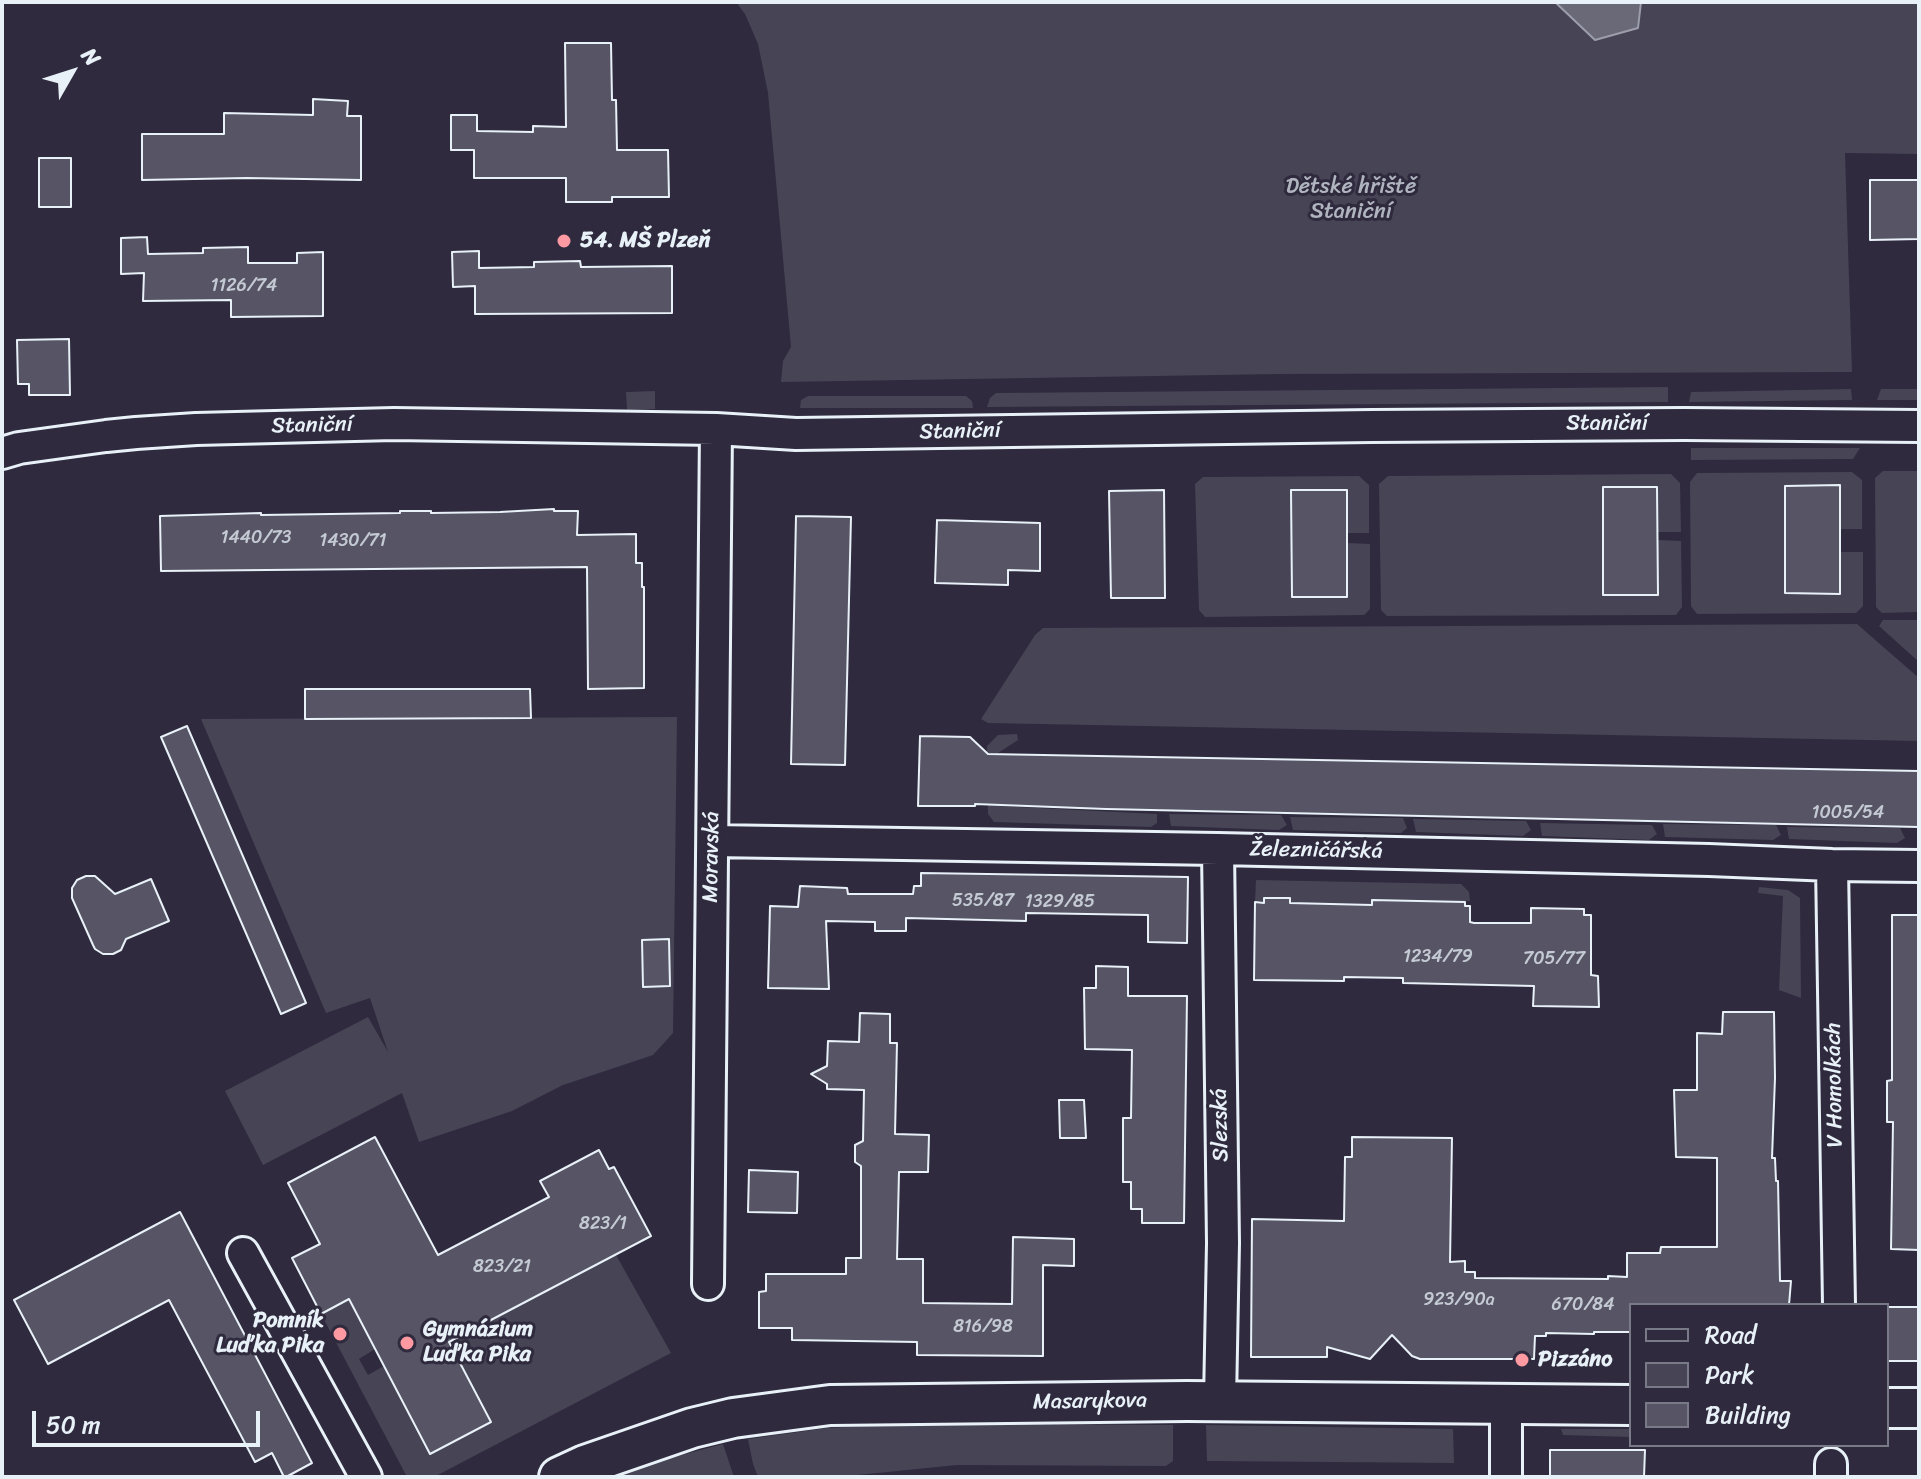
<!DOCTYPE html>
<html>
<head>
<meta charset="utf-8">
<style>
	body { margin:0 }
	#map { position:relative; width:1921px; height:1479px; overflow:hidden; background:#2f2a3d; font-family:Sriracha,sans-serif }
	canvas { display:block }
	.frame { position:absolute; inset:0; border:4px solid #e8f1f8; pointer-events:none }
	.legend { position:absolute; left:1629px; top:1303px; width:260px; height:144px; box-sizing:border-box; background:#2f2a3d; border:2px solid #797a88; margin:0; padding:10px 14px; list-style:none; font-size:24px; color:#e8f1f8 }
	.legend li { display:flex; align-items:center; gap:16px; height:40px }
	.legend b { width:40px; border:2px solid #797a88 }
	.north { position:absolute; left:32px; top:32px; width:80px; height:80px; -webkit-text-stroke:6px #2f2a3d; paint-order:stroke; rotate:51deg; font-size:22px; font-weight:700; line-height:32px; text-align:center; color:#e8f1f8 }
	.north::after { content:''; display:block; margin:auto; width:28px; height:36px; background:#e8f1f8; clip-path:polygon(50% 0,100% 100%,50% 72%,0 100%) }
	.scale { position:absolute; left:32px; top:1411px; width:228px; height:36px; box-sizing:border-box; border:4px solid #e8f1f8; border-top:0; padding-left:10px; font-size:24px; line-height:28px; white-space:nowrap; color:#e8f1f8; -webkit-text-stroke:6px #2f2a3d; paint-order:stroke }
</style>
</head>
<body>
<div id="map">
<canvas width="1921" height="1479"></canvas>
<div class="frame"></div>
<ul class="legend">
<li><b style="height:10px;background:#2f2a3d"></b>Road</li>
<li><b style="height:22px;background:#464455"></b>Park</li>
<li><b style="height:22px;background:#575565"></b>Building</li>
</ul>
<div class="north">N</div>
<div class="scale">50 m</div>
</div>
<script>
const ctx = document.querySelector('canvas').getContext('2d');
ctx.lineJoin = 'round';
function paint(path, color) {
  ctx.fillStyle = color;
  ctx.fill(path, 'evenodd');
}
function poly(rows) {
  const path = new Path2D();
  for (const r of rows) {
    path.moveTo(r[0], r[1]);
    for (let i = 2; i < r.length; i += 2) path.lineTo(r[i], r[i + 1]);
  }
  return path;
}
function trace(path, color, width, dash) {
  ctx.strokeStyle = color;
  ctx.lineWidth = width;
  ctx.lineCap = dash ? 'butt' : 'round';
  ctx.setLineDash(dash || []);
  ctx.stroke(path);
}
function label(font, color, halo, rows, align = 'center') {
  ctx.font = font + ' Sriracha,sans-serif';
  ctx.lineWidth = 6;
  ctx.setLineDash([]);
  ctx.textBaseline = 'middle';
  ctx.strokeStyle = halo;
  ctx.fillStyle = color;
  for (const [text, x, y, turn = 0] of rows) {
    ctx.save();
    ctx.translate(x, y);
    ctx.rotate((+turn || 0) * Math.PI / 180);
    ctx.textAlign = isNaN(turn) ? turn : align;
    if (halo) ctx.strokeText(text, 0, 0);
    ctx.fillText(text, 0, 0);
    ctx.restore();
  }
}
const green = poly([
	[736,2,1555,2,1595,40,1638,28,1641,2,1919,2,1919,154,1845,153,1852,372,1280,374,781,382,783,361,791,347,768,93,758,44,745,14],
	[1668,387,1668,402,987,407,990,398,996,393],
	[1851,389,1852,400,1689,402,1691,392],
	[1881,389,1919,389,1919,400,1877,400],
	[655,391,655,409,627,410,626,392],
	[808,396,966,396,972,401,973,408,800,408,801,400],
	[1691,448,1860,448,1853,459,1691,460],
	[1883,471,1919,471,1919,612,1882,613,1876,607,1875,478],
	[1852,472,1862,480,1862,529,1840,529,1840,485,1785,486,1785,593,1840,593,1840,552,1863,552,1863,606,1856,613,1697,614,1691,606,1690,482,1697,473],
	[1671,474,1680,483,1681,532,1658,532,1657,487,1603,488,1603,595,1658,595,1658,540,1681,541,1682,607,1676,615,1387,616,1381,610,1379,484,1388,476],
	[1359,476,1369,485,1369,533,1347,533,1346,490,1292,490,1292,597,1347,596,1347,543,1370,544,1370,609,1364,615,1205,617,1199,610,1195,484,1203,477],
	[1883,620,1919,620,1919,662,1879,626],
	[1857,624,1919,678,1919,741,988,723,981,719,1035,635,1043,628],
	[677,717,673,1033,653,1055,563,1085,512,1111,419,1142,402,1093,263,1165,225,1091,368,1017,388,1052,370,998,326,1013,201,719],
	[1017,734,1018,740,998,753,998,806,1157,814,1157,823,1151,827,994,822,988,814,987,746,998,735],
	[1169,814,1281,815,1287,825,1279,830,1171,826],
	[1290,817,1403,818,1407,828,1401,833,1293,830],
	[1413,819,1526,821,1531,830,1523,836,1416,832],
	[1540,823,1652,825,1657,834,1649,840,1542,836],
	[1663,824,1776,825,1781,835,1773,840,1665,837],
	[1787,827,1900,828,1905,838,1897,843,1789,839],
	[1256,880,1461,884,1469,892,1470,901,1452,902,1451,906,1429,901,1417,901,1416,906,1407,901,1385,900,1373,900,1372,905,1255,902],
	[1759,887,1788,890,1800,898,1801,998,1779,990,1783,896,1758,893],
	[616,1255,671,1353,434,1477,407,1477,321,1314,349,1299,375,1349,359,1359,368,1375,384,1366,430,1453,491,1421,460,1363,465,1360,454,1339],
	[919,1423,1173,1425,1173,1461,1166,1466,957,1465,838,1477,758,1477,753,1464,748,1439,827,1428],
	[1206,1425,1453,1429,1454,1463,1207,1461],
	[1561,1429,1631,1429,1631,1437,1563,1435],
	[723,1444,734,1477,609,1477,636,1467]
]);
const water = poly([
	[1555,2,1641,2,1638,28,1595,40,1555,2]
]);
const building = poly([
	[565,43,611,43,612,100,616,100,617,150,668,150,669,197,612,197,612,202,566,202,566,178,474,178,474,150,451,150,451,115,477,115,477,131,533,132,533,126,566,127,565,43],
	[313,99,348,101,347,116,361,116,361,180,247,178,142,180,142,134,224,134,224,113,313,115,313,99],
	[39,158,71,158,71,207,39,207,39,158],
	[1870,180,1919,180,1919,239,1870,240,1870,180],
	[147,237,148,254,203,253,203,248,248,247,248,263,297,263,297,253,323,252,323,316,231,317,231,300,143,301,144,273,121,274,121,238,147,237],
	[479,251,479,268,534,267,534,262,580,261,581,267,672,266,672,313,475,314,475,286,453,287,452,252,479,251],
	[69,339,70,395,29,395,29,384,18,384,17,340,69,339],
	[1840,485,1840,594,1785,593,1785,486,1840,485],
	[1603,487,1657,487,1658,595,1603,595,1603,487],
	[1164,490,1165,598,1111,598,1109,491,1164,490],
	[1291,490,1347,490,1347,597,1292,597,1291,490],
	[554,509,554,511,578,511,577,535,636,534,636,563,642,563,642,587,644,587,644,688,588,689,587,567,161,571,160,516,261,513,261,515,400,513,400,511,431,511,431,513,500,512,554,509],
	[796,516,851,517,845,765,791,764,796,516],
	[937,520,1040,523,1040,571,1008,570,1008,585,935,583,937,520],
	[305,689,530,689,531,718,305,719,305,689],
	[187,726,306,1003,281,1014,161,737,187,726],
	[920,736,970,737,988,754,1919,771,1919,827,1106,809,975,804,975,806,918,806,920,736],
	[921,873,1188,877,1187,943,1148,942,1148,915,1026,913,1026,921,906,918,906,931,875,931,875,922,826,921,829,989,768,988,770,906,798,907,800,886,847,888,848,894,913,894,914,886,921,886,921,873],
	[86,876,95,876,115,894,151,879,169,921,126,939,121,950,113,954,103,954,95,949,93,945,72,898,72,888,77,880,86,876],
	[1264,898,1290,898,1290,903,1372,905,1372,900,1465,902,1465,906,1470,906,1470,922,1474,923,1531,923,1531,908,1584,909,1584,915,1591,915,1591,975,1598,976,1599,1007,1533,1006,1534,986,1403,983,1403,978,1344,977,1344,981,1254,980,1255,902,1264,903,1264,898],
	[1892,915,1919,915,1919,1250,1891,1249,1893,1122,1887,1122,1887,1081,1892,1080,1892,915],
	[669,939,670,986,643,987,642,940,669,939],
	[1096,966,1128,967,1128,996,1187,996,1184,1223,1142,1223,1142,1209,1131,1209,1131,1182,1123,1182,1123,1118,1131,1118,1132,1050,1085,1049,1084,988,1096,988,1096,966],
	[1723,1012,1774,1012,1775,1078,1772,1158,1775,1158,1776,1181,1778,1181,1780,1281,1791,1281,1789,1305,1631,1305,1631,1332,1594,1332,1594,1334,1546,1333,1546,1336,1535,1336,1534,1359,1420,1359,1412,1356,1392,1335,1370,1359,1327,1347,1327,1357,1251,1357,1252,1219,1344,1221,1345,1157,1352,1157,1352,1137,1452,1138,1450,1262,1465,1261,1465,1272,1475,1272,1475,1278,1608,1279,1608,1276,1627,1277,1627,1253,1660,1253,1661,1247,1717,1247,1717,1158,1676,1157,1674,1090,1697,1090,1697,1033,1722,1034,1723,1012],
	[860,1013,890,1014,890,1043,897,1043,895,1134,929,1135,928,1172,899,1172,897,1259,923,1259,923,1303,1012,1304,1013,1237,1074,1239,1074,1266,1043,1265,1043,1356,917,1355,917,1342,792,1340,792,1328,759,1328,759,1292,766,1291,766,1274,846,1274,846,1258,861,1258,861,1166,855,1162,855,1145,863,1141,864,1090,827,1089,827,1084,811,1074,827,1066,828,1041,859,1042,860,1013],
	[1059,1100,1084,1100,1086,1138,1060,1138,1059,1100],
	[375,1137,438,1255,549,1197,540,1181,599,1150,609,1169,614,1167,651,1236,449,1342,491,1422,430,1454,349,1299,321,1314,292,1258,320,1244,288,1183,375,1137],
	[749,1170,798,1172,797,1213,748,1212,749,1170],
	[180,1212,312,1463,286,1477,284,1477,272,1453,255,1462,169,1300,48,1364,14,1300,180,1212],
	[1887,1307,1919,1307,1919,1361,1887,1361,1887,1307],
	[1550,1450,1645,1450,1644,1477,1550,1477,1550,1450]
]);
const minor = poly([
	[2,453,19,448,106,436,136,433,196,429,394,424,716,429,796,434,1372,426,1684,424,1919,426],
	[713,841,1218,849,1709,860,1832,865,1919,866],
	[1218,849,1223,1243,1220,1401],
	[1832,865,1839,1305],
	[243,1253,366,1477],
	[708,1284,716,429],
	[1506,1477,1506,1404],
	[1831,1477,1831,1464]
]);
const tertiary = poly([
	[1887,1408,1919,1408],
	[559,1477,585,1465,692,1428,733,1418,830,1405,1187,1401,1631,1405]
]);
const markers = [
	[564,241,8,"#ff9aa2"],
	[340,1334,8,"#ff9aa2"],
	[407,1343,8,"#ff9aa2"],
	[1522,1360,8,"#ff9aa2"]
];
const numberNames = [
	["1126/74",244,286],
	["1440/73",256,538],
	["1430/71",353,541],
	["1005/54",1848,813],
	["535/87",983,901],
	["1329/85",1060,902],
	["1234/79",1438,957],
	["705/77",1554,959],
	["823/1",603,1224],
	["823/21",502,1267],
	["923/90a",1459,1300],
	["670/84",1583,1305],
	["816/98",983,1327]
];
const parkNames = [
	["Dětské hřiště",1351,187],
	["Staniční",1351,212]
];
const poiNames = [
	["54. MŠ Plzeň",580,241],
	["Pomník",324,1321,"right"],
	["Luďka Pika",324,1346,"right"],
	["Gymnázium",423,1330],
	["Luďka Pika",423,1355],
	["Pizzáno",1538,1360]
];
const streetNames = [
	["Staniční",1607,424],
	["Staniční",312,426,-1],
	["Staniční",960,432,-1],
	["Železničářská",1316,851,1],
	["Moravská",712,857,-89],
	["V Homolkách",1835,1085,-91],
	["Slezská",1221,1125,-91],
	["Masarykova",1090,1402,-1]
];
paint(green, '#464455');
paint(water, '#696978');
trace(water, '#9c9fab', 2);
paint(building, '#575565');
trace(building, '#e8f1f8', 2);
trace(minor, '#e8f1f8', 36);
trace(tertiary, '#e8f1f8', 44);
trace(minor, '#2f2a3d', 30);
trace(tertiary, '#2f2a3d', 38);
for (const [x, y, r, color] of markers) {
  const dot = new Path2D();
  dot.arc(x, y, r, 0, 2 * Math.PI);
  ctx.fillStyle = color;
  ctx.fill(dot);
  trace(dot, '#2f2a3d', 3);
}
label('18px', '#c4cad3', null, numberNames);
label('22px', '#afb4bf', '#2f2a3d', parkNames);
label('bold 22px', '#e8f1f8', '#2f2a3d', poiNames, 'left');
label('22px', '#e8f1f8', '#2f2a3d', streetNames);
</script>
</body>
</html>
